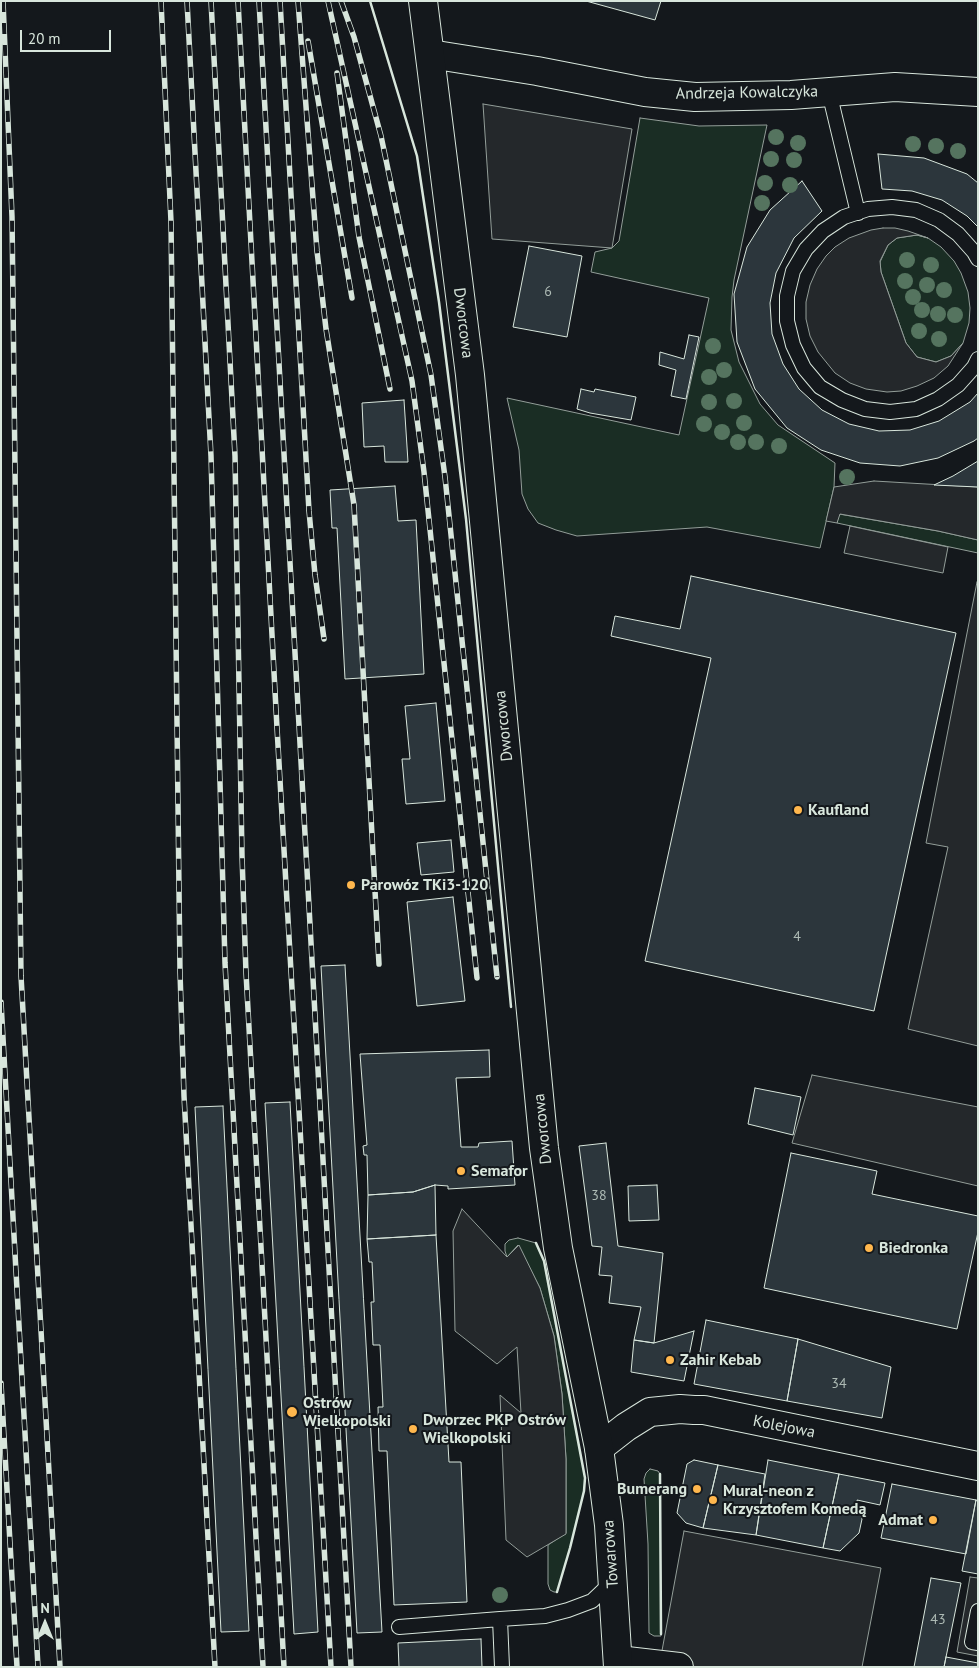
<!DOCTYPE html>
<html>
<head>
<meta charset="utf-8">
<style>
	body { margin:0 }
	#map { position:relative; width:979px; height:1668px; overflow:hidden; background:#14181c; font-family:"PT Sans",sans-serif }
	canvas { display:block }
	.frame { position:absolute; inset:0; border:2px solid #d8e6dc; pointer-events:none }
	.north { position:absolute; left:20px; top:1598px; width:50px; height:50px; -webkit-text-stroke:4px #14181c; paint-order:stroke; rotate:0deg; font-size:14px; font-weight:700; line-height:20px; text-align:center; color:#d8e6dc }
	.north::after { content:''; display:block; margin:auto; width:18px; height:22px; background:#d8e6dc; clip-path:polygon(50% 0,100% 100%,50% 72%,0 100%) }
	.scale { position:absolute; left:20px; top:30px; width:91px; height:22px; box-sizing:border-box; border:2px solid #d8e6dc; border-top:0; padding-left:6px; font-size:15px; line-height:18px; white-space:nowrap; color:#d8e6dc; -webkit-text-stroke:4px #14181c; paint-order:stroke }
</style>
</head>
<body>
<div id="map">
<canvas width="979" height="1668"></canvas>
<div class="frame"></div>
<div class="north">N</div>
<div class="scale">20 m</div>
</div>
<script>
const ctx = document.querySelector('canvas').getContext('2d');
ctx.lineJoin = 'round';
function paint(path, color) {
  ctx.fillStyle = color;
  ctx.fill(path, 'evenodd');
}
function poly(rows) {
  const path = new Path2D();
  for (const r of rows) {
    path.moveTo(r[0], r[1]);
    for (let i = 2; i < r.length; i += 2) path.lineTo(r[i], r[i + 1]);
  }
  return path;
}
function trace(path, color, width, dash) {
  ctx.strokeStyle = color;
  ctx.lineWidth = width;
  ctx.lineCap = dash ? 'butt' : 'round';
  ctx.setLineDash(dash || []);
  ctx.stroke(path);
}
function label(font, color, halo, rows, align = 'center') {
  ctx.font = font + ' "PT Sans",sans-serif';
  ctx.lineWidth = 4;
  ctx.setLineDash([]);
  ctx.textBaseline = 'middle';
  ctx.strokeStyle = halo;
  ctx.fillStyle = color;
  for (const [text, x, y, turn = 0] of rows) {
    ctx.save();
    ctx.translate(x, y);
    ctx.rotate((+turn || 0) * Math.PI / 180);
    ctx.textAlign = isNaN(turn) ? turn : align;
    if (halo) ctx.strokeText(text, 0, 0);
    ctx.fillText(text, 0, 0);
    ctx.restore();
  }
}
const green = poly([
	[640,118,699,126,767,125,734,280,732,297,731,330,739,362,760,404,778,425,835,463,834,487,820,548,707,527,577,536,556,530,538,523,528,509,522,494,519,450,507,398,679,435,709,298,591,272,595,252,612,248,619,241,640,118],
	[917,235,928,238,941,247,954,261,961,273,968,292,970,308,969,323,963,343,951,356,936,362,917,357,906,343,881,272,880,262,888,245,897,238,917,235],
	[839,514,938,531,978,540,978,553,837,523,839,514],
	[518,1238,536,1243,544,1261,585,1478,584,1491,570,1548,557,1592,554,1592,550,1590,548,1584,548,1545,566,1533,566,1459,562,1394,554,1336,540,1288,518,1245,507,1257,505,1251,505,1244,509,1240,518,1238],
	[650,1469,658,1471,660,1474,661,1636,654,1636,649,1633,648,1544,644,1479,646,1473,650,1469]
]);
const parking = poly([
	[483,104,632,129,612,248,492,239,483,104],
	[883,228,895,228,908,231,928,238,917,235,897,238,888,245,880,261,881,272,906,343,917,357,936,362,951,356,963,343,948,366,934,378,917,386,901,391,887,392,866,389,850,383,835,373,818,352,810,336,806,319,806,302,810,285,817,269,826,256,835,247,849,238,871,230,883,228],
	[874,481,978,487,978,540,938,531,840,514,837,523,826,521,834,487,874,481],
	[850,526,948,547,943,573,844,553,850,526],
	[977,582,978,582,978,1046,908,1029,948,847,926,843,977,582],
	[812,1075,978,1107,978,1186,792,1143,812,1075],
	[462,1209,507,1257,519,1245,540,1288,554,1336,562,1394,566,1459,566,1534,527,1557,506,1540,500,1395,521,1413,517,1347,497,1364,455,1331,453,1231,462,1209],
	[684,1531,881,1568,862,1667,659,1667,684,1531],
	[970,1577,978,1578,978,1656,957,1652,970,1577]
]);
const building = poly([
	[586,1,661,1,655,20,586,1],
	[878,154,924,158,967,174,978,183,978,227,967,216,942,200,912,191,882,189,878,154],
	[802,181,822,211,794,238,776,273,770,303,772,334,783,364,799,389,822,410,849,424,879,431,910,430,939,421,970,402,978,393,978,438,974,441,938,458,900,466,860,463,821,450,787,428,755,389,737,342,734,294,747,247,770,210,802,181],
	[529,246,582,256,567,337,513,327,529,246],
	[689,335,699,337,686,399,671,396,676,370,659,365,660,352,684,359,689,335],
	[581,389,594,392,595,389,636,397,631,420,590,413,577,409,581,389],
	[404,400,408,462,385,462,384,446,364,447,362,403,404,400],
	[978,461,978,487,934,485,953,476,978,461],
	[395,486,398,521,416,520,424,674,345,679,337,528,332,528,330,490,395,486],
	[691,576,956,633,874,1011,645,961,711,658,611,636,615,616,680,629,691,576],
	[436,703,445,801,406,804,402,759,410,759,405,706,436,703],
	[451,840,454,872,421,875,417,843,451,840],
	[453,897,465,1001,417,1006,407,902,453,897],
	[345,965,382,1632,357,1633,321,966,345,965],
	[489,1050,490,1077,456,1078,461,1147,478,1147,479,1143,512,1141,515,1185,448,1189,448,1186,435,1185,413,1192,368,1195,367,1155,364,1155,363,1146,367,1145,360,1054,489,1050],
	[755,1088,801,1097,793,1135,748,1124,755,1088],
	[290,1102,318,1632,294,1634,265,1103,290,1102],
	[223,1106,249,1631,221,1632,195,1107,223,1106],
	[606,1143,618,1246,663,1253,654,1343,634,1340,641,1307,609,1303,612,1276,599,1275,602,1247,592,1246,579,1146,606,1143],
	[791,1153,877,1171,872,1194,978,1216,978,1232,957,1329,764,1288,791,1153],
	[435,1185,436,1235,367,1239,368,1195,413,1192,435,1185],
	[657,1185,659,1220,629,1221,628,1186,657,1185],
	[436,1235,449,1462,461,1462,467,1602,394,1605,387,1451,379,1451,378,1407,383,1407,380,1345,373,1345,371,1302,374,1302,372,1262,369,1262,367,1239,436,1235],
	[706,1320,798,1339,787,1401,694,1384,706,1320],
	[694,1331,684,1381,631,1372,634,1340,654,1343,694,1331],
	[798,1339,891,1367,882,1418,787,1401,798,1339],
	[694,1460,718,1465,703,1528,686,1523,677,1513,687,1464,694,1460],
	[768,1460,839,1474,823,1548,756,1535,768,1460],
	[718,1465,765,1474,756,1535,703,1528,718,1465],
	[839,1474,885,1483,880,1505,857,1500,862,1519,859,1533,840,1551,823,1548,839,1474],
	[892,1484,976,1500,966,1554,881,1538,892,1484],
	[976,1500,978,1501,978,1574,962,1571,976,1500],
	[931,1578,961,1583,944,1667,914,1667,931,1578],
	[481,1639,482,1667,399,1667,398,1643,481,1639],
	[946,1657,978,1663,978,1667,944,1667,946,1657]
]);
const service = poly([
	[829,92,858,213],
	[978,259,974,252,958,234,939,220,916,210,892,207,868,209,844,217,823,231,806,249,793,271,787,296,787,321,793,345,804,368,820,387,842,400,865,409,890,412,916,409,938,399,958,385,974,367,978,359],
	[978,1611,972,1642,978,1643],
	[399,1627,500,1619],
	[502,1667,500,1619,545,1616,568,1610,592,1601,612,1582]
]);
const minor = poly([
	[430,54,537,71,645,92,695,97,791,95,895,87,978,92],
	[599,1448,626,1427,650,1412,680,1409,694,1410,704,1410,978,1466],
	[618,1660,679,1667]
]);
const secondary = poly([
	[423,1,470,375,544,1148,558,1248,599,1448,609,1525,618,1667]
]);
const rail = poly([
	[3,1,12,217,21,976,60,1667],
	[161,1,171,222,180,972,184,1096,215,1667],
	[187,1,211,456,225,963,263,1667],
	[211,1,235,456,242,856,246,973,284,1667],
	[238,1,277,728,331,1667],
	[259,1,351,1667],
	[280,1,309,511,315,575,324,639],
	[298,1,317,251,326,329,354,505,379,964],
	[328,1,412,381,424,472,477,978],
	[341,1,354,37,381,136,431,375,445,477,497,977],
	[308,41,352,298],
	[337,73,359,237,390,389],
	[1,1002,38,1667],
	[1,1383,17,1667]
]);
const wall = poly([
	[370,1,417,156,439,302,466,519,511,1007],
	[536,1243,544,1261,585,1478,584,1491,570,1548,557,1592],
	[660,1474,661,1634]
]);
const trees = [
	[776,137],
	[798,143],
	[913,144],
	[936,146],
	[958,151],
	[771,159],
	[794,160],
	[765,183],
	[790,185],
	[762,203],
	[907,260],
	[931,265],
	[905,281],
	[927,285],
	[944,290],
	[913,297],
	[922,310],
	[938,314],
	[955,315],
	[919,331],
	[939,339],
	[713,346],
	[724,370],
	[709,377],
	[734,401],
	[709,402],
	[744,423],
	[704,424],
	[722,432],
	[738,442],
	[756,442],
	[779,446],
	[847,477],
	[500,1595]
];
const markers = [
	[798,810,5,"#ffb74d"],
	[351,885,5,"#ffb74d"],
	[461,1171,5,"#ffb74d"],
	[869,1248,5,"#ffb74d"],
	[670,1360,5,"#ffb74d"],
	[292,1412,6,"#ffb74d"],
	[413,1429,5,"#ffb74d"],
	[697,1489,5,"#ffb74d"],
	[713,1500,5,"#ffb74d"],
	[933,1520,5,"#ffb74d"]
];
const numberNames = [
	["6",548,292],
	["4",797,937],
	["38",599,1196],
	["34",839,1384],
	["43",938,1620]
];
const streetNames = [
	["Andrzeja Kowalczyka",747,93,-1],
	["Dworcowa",463,323,83],
	["Dworcowa",504,726,-96],
	["Dworcowa",543,1129,-96],
	["Kolejowa",784,1427,11],
	["Towarowa",611,1554,-94]
];
const poiNames = [
	["Kaufland",808,810],
	["Parowóz TKi3-120",361,885],
	["Semafor",471,1171],
	["Biedronka",879,1248],
	["Zahir Kebab",680,1360],
	["Ostrów",303,1403],
	["Wielkopolski",303,1421],
	["Dworzec PKP Ostrów",423,1420],
	["Wielkopolski",423,1438],
	["Bumerang",687,1489,"right"],
	["Mural-neon z",723,1491],
	["Krzysztofem Komedą",723,1509],
	["Admat",923,1520,"right"]
];
paint(green, '#1a2d24');
trace(green, '#939e99', 1);
paint(parking, '#24282b');
trace(parking, '#939e99', 1);
paint(building, '#2c363c');
trace(building, '#d8e6dc', 1);
trace(service, '#d8e6dc', 16);
trace(minor, '#d8e6dc', 30);
trace(secondary, '#d8e6dc', 30);
trace(service, '#14181c', 14);
trace(minor, '#14181c', 28);
trace(secondary, '#14181c', 28);
trace(rail, '#d8e6dc', 5.5);
trace(rail, '#14181c', 4, [11]);
trace(wall, '#d8e6dc', 2.5);
ctx.fillStyle = '#55745f';
for (const [x, y] of trees) {
  ctx.beginPath();
  ctx.arc(x, y, 8, 0, 2 * Math.PI);
  ctx.fill();
}
for (const [x, y, r, color] of markers) {
  const dot = new Path2D();
  dot.arc(x, y, r, 0, 2 * Math.PI);
  ctx.fillStyle = color;
  ctx.fill(dot);
  trace(dot, '#14181c', 2);
}
label('14px', '#adbab4', null, numberNames);
label('16px', '#d8e6dc', '#14181c', streetNames);
label('bold 16px', '#d8e6dc', '#14181c', poiNames, 'left');
</script>
</body>
</html>
